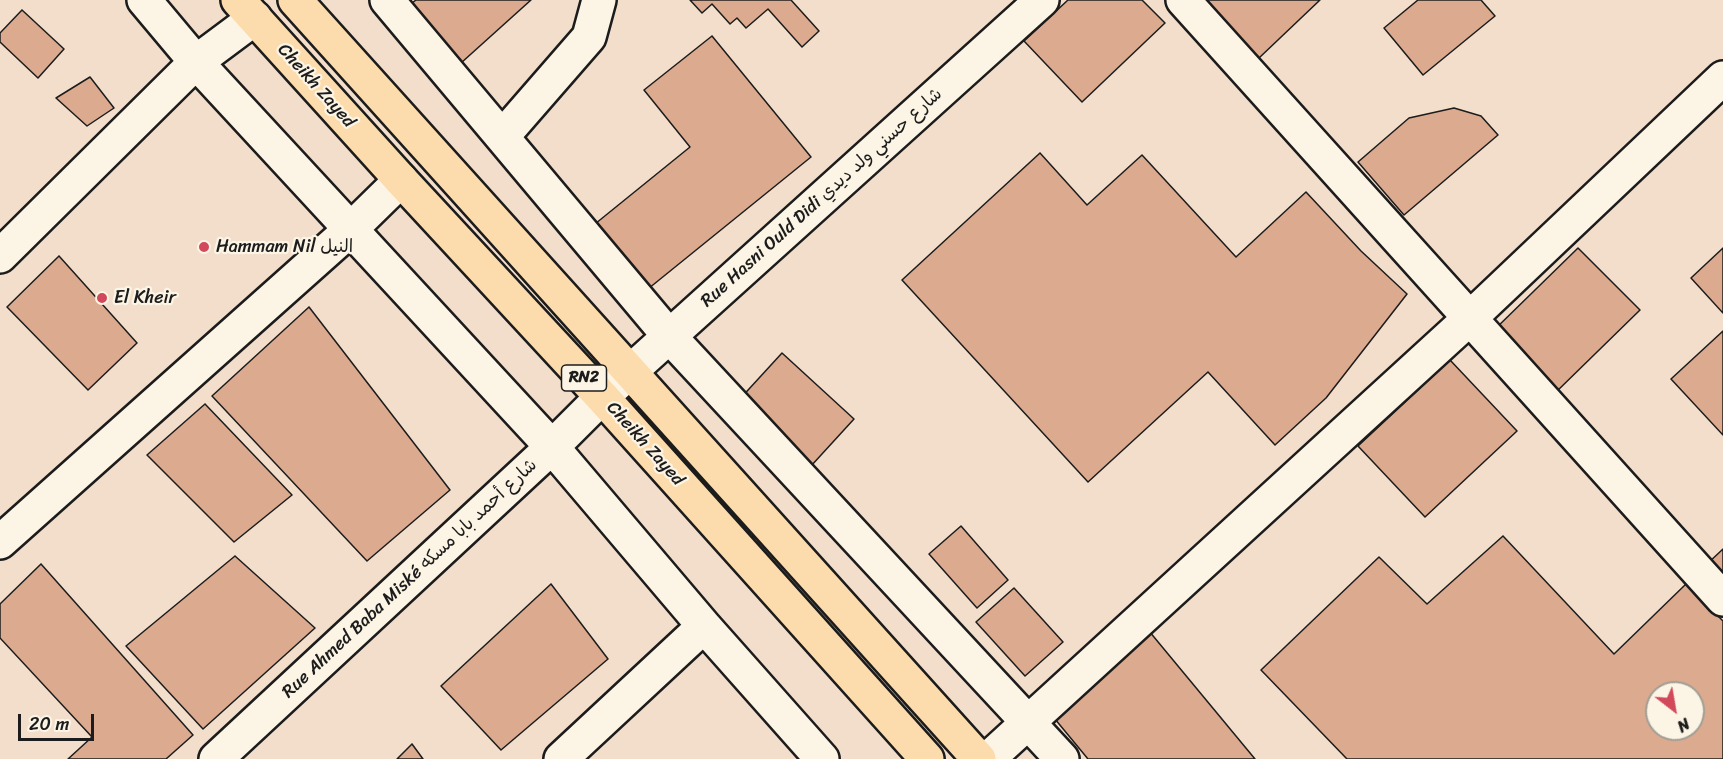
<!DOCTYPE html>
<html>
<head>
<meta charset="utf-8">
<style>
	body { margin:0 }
	#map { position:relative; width:1723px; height:759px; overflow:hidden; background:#f2decb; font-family:Sriracha,sans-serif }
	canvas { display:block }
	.north { position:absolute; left:1645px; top:681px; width:60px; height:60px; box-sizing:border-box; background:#fcf5e5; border:2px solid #a29e95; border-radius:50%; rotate:149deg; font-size:16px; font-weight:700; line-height:24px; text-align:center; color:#1c1c1c }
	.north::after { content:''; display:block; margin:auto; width:21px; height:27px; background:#d1495b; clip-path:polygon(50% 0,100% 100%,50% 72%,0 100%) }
	.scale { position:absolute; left:18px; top:714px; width:76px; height:27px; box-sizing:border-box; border:3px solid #1c1c1c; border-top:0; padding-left:8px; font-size:18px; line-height:21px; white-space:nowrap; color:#1c1c1c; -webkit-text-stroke:4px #fcf5e5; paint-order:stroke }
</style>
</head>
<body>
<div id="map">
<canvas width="1723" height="759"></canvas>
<div class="north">N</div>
<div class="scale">20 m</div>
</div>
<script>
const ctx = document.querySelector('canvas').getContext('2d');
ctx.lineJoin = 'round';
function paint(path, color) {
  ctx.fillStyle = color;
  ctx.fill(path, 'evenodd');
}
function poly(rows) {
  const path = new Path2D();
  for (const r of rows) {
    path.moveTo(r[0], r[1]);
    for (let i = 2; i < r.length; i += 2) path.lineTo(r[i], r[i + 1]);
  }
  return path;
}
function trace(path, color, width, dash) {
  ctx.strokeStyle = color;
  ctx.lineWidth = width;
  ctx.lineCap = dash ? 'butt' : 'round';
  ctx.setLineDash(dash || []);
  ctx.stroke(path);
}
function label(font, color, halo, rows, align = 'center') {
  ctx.font = font + ' Sriracha,"Playpen Sans Arabic",sans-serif';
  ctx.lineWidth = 4.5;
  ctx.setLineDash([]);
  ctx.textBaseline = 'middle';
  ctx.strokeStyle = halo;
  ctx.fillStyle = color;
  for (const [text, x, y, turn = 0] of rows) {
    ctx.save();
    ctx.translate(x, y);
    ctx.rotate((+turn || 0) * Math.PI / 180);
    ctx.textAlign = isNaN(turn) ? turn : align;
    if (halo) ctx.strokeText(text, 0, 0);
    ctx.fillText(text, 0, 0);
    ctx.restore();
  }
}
const building = poly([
	[416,0,531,0,451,72,398,14,416,0],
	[690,0,791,0,819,31,802,47,768,9,746,28,737,18,730,24,712,4,702,13,690,0],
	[1068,0,1142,0,1165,23,1082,102,1024,41,1068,0],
	[1204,0,1320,0,1259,58,1204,0],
	[1418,0,1481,0,1495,16,1423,75,1384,28,1418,0],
	[22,10,64,49,38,78,0,42,0,33,22,10],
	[712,36,811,157,643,293,590,228,690,147,644,90,712,36],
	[90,77,114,108,87,126,56,98,90,77],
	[1454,108,1481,116,1498,135,1404,215,1358,162,1409,118,1454,108],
	[1040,153,1087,205,1142,155,1236,257,1306,192,1361,251,1407,294,1326,398,1275,445,1208,372,1088,482,902,280,1040,153],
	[1578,248,1640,310,1553,395,1491,333,1578,248],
	[1723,248,1723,313,1691,278,1723,248],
	[59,256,137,343,88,390,7,307,59,256],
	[309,307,450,490,367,561,212,396,309,307],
	[1723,331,1723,435,1671,379,1723,331],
	[782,353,854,419,811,466,738,401,782,353],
	[1450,360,1517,431,1425,517,1358,446,1450,360],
	[205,404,292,495,234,542,147,455,205,404],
	[961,526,1008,580,977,608,929,554,961,526],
	[1503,536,1614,654,1686,584,1723,621,1723,759,1347,759,1261,670,1379,557,1427,604,1503,536],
	[1657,693,1693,693,1693,729,1657,729,1657,693],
	[1723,549,1723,581,1707,564,1723,549],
	[235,556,315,628,203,729,126,646,235,556],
	[41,564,193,735,166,759,68,759,92,737,0,638,0,604,41,564],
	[551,584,608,659,501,750,441,686,551,584],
	[1014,588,1063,642,1025,676,976,622,1014,588],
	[1149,631,1255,759,1088,759,1050,713,1149,631],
	[412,744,423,759,397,759,412,744]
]);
const minor = poly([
	[144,0,196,62,552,447,704,626,822,759],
	[387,0,669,336,1062,759],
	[1183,0,1723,599],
	[502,137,589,37,599,0],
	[0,256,196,62,255,18],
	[0,542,351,229,401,180],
	[216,759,552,447,602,397,1042,0],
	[561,759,704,626],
	[988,759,1470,318,1723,78]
]);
const highway = poly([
	[238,0,401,180,602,397,927,759],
	[295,0,979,759]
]);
const markers = [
	[204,247,6,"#d1495b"],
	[102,298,6,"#d1495b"]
];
const shields = [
	[584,378,45]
];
const shieldNames = [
	["RN2",584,378]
];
const streetNames = [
	["Cheikh Zayed",316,86,48],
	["Rue Hasni Ould Didi شارع حسني ولد ديدي",822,198,-42],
	["Cheikh Zayed",645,444,48],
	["Rue Ahmed Baba Miské شارع أحمد بابا مسكه",410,579,-43]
];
const poiNames = [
	["Hammam Nil النيل",216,247],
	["El Kheir",114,298]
];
paint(building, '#dcaa8f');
trace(building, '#1c1c1c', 1.5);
trace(minor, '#1c1c1c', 38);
trace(highway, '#1c1c1c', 38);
trace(minor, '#fcf5e5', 33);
trace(highway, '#fcdcac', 33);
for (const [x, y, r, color] of markers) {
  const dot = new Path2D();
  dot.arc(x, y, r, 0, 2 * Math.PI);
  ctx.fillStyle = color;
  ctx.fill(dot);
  trace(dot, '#fcf5e5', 2);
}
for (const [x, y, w] of shields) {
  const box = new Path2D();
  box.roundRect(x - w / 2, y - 13, w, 26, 4.5);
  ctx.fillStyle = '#fcf5e5';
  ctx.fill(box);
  trace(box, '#1c1c1c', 1.5);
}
label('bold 16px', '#1c1c1c', null, shieldNames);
label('18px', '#1c1c1c', '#fcf5e5', streetNames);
label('18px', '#1c1c1c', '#fcf5e5', poiNames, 'left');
</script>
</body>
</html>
